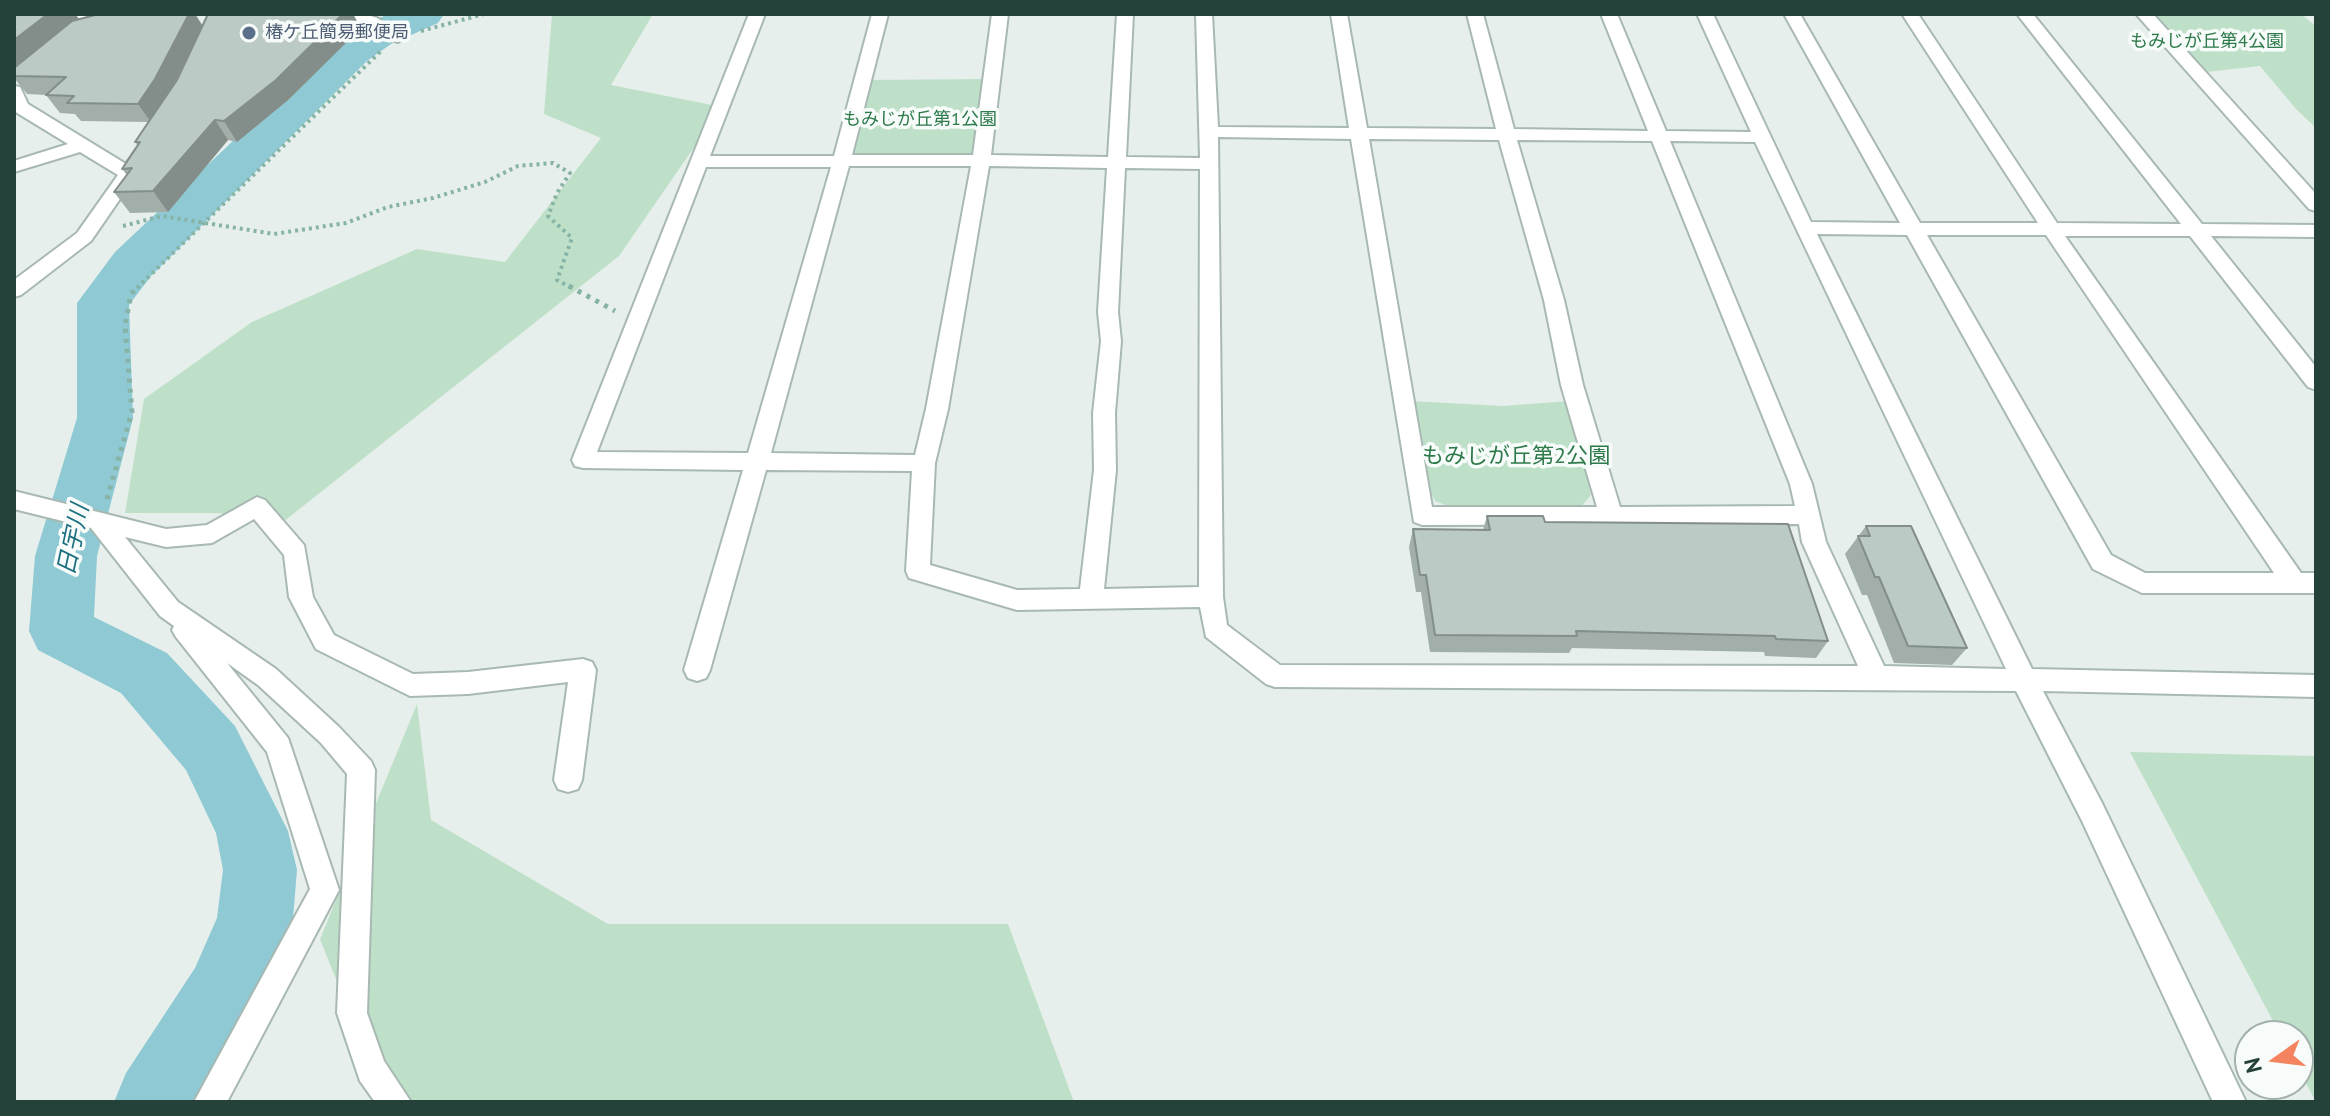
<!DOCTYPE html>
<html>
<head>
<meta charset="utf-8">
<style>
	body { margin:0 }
	#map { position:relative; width:2330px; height:1116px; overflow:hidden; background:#e6efeb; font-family:"PT Sans",sans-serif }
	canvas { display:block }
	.frame { position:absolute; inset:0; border:16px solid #24423a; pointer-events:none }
	.north { position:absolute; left:2234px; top:1020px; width:80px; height:80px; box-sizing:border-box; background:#f7fbf9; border:2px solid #a3b1ad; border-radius:50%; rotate:256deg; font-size:22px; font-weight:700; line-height:32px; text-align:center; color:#24423a }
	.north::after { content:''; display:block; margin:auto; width:28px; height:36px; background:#f4845f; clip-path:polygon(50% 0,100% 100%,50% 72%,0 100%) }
</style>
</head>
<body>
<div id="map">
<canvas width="2330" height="1116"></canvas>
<div class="frame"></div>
<div class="north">N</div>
</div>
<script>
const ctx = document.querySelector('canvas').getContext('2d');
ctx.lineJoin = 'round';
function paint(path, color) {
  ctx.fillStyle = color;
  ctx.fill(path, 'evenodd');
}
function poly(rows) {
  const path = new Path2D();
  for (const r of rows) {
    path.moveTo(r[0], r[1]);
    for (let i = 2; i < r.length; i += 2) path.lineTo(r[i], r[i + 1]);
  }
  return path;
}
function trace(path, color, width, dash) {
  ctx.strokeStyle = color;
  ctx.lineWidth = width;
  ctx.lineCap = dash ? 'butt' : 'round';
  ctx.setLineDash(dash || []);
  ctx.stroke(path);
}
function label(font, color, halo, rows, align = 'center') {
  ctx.font = font + ' "PT Sans","Noto Sans JP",sans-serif';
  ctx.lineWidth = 7;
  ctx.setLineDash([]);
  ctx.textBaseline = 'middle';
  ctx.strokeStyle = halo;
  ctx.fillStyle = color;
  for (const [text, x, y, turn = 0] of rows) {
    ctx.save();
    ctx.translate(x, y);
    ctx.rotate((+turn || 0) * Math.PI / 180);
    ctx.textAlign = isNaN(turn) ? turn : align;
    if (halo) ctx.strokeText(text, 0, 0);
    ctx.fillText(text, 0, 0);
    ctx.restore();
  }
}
const green = poly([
	[552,14,653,14,611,85,722,107,619,256,283,522,217,513,125,513,144,399,252,322,417,249,505,262,601,138,544,114],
	[2144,14,2301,14,2316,26,2316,128,2296,109,2260,66,2197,73],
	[992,79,981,160,842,161,863,80],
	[1411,401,1503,406,1569,401,1591,495,1581,507,1454,508,1435,501,1424,478,1418,424,1414,420],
	[417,704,431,820,608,924,1008,924,1074,1102,385,1102,320,939],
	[2130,752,2316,756,2316,1102,2298,1068,2298,1036,2281,1036]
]);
const river = poly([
	[389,14,444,14,438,23,391,44,367,61,151,276,129,305,133,418,97,556,94,617,167,653,235,726,288,831,297,870,293,918,262,996,251,1024,202,1102,114,1102,126,1073,195,968,217,918,223,870,216,833,186,770,121,693,38,650,29,631,35,556,77,418,77,303,115,252,337,43,361,26,389,14]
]);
const pathFar1 = poly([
	[421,31,484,14],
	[123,226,162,216,274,234,346,223,388,207,433,198,485,182,518,166,553,163,570,173,557,193,548,216,572,238,557,280,572,288],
	[137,288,381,51]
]);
const path = poly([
	[569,286,615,311],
	[107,499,132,412,125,326,131,294,139,286]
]);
const minor = poly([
	[22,14,123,14,128,18,120,23,30,19,22,14],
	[340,14,365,14,377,18,406,37,398,42,392,40,340,14],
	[749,14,765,14,710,156,834,156,872,14,888,14,852,155,973,155,992,14,1008,14,991,155,1108,157,1117,14,1133,14,1126,157,1200,158,1196,14,1212,14,1218,127,1349,128,1331,14,1347,14,1367,128,1496,129,1467,14,1483,14,1514,129,1648,131,1601,14,1617,14,1666,131,1751,132,1697,14,1713,14,1811,222,1900,223,1784,14,1800,14,1920,223,2038,223,1902,14,1918,14,2057,223,2181,224,2017,14,2033,14,2202,224,2316,225,2316,237,2211,236,2316,367,2316,390,2308,387,2190,236,2065,236,2301,573,2316,573,2316,593,2142,593,2093,569,1907,235,1817,234,2032,669,2316,675,2316,697,2043,691,2102,803,2246,1102,2213,1102,2082,821,2016,691,1275,687,1266,684,1206,637,1200,607,1017,610,909,578,906,571,912,471,766,470,710,670,706,678,697,681,688,678,684,670,743,470,583,468,575,466,572,460,749,14],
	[1218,137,1351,139,1414,522,1422,525,1799,524,1802,542,1858,666,1280,665,1227,625,1223,597,1218,137],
	[1369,139,1499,140,1544,300,1561,385,1597,507,1432,507,1369,139],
	[1517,140,1652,141,1790,484,1795,506,1620,507,1583,385,1564,300,1517,140],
	[1670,141,1755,142,2006,669,1884,666,1826,542,1812,484,1670,141],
	[849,166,971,166,926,409,915,455,771,453,849,166],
	[989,166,1107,168,1098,312,1101,341,1093,413,1094,470,1080,589,1017,590,930,565,935,463,948,409,989,166],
	[706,167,831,167,748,453,597,452,706,167],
	[1125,168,1200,169,1199,587,1104,589,1116,470,1115,413,1121,341,1118,312,1125,168],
	[1927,235,2046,235,2274,573,2145,573,2111,555,1927,235],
	[2136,14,2153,14,2316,194,2316,211,2309,209,2136,14],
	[14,86,20,87,28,104,126,164,140,144,146,143,155,148,91,241,21,295,14,297,14,280,77,233,118,175,80,152,14,172,14,161,68,144,14,111,14,86],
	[14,491,166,529,207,525,257,497,265,500,304,545,313,597,334,635,413,674,468,672,583,659,592,662,596,670,582,780,578,789,568,792,558,789,554,780,568,682,468,694,410,696,316,649,289,597,284,555,254,519,212,543,166,547,125,537,178,602,276,669,339,727,371,761,375,770,367,1013,384,1061,411,1102,375,1102,360,1081,337,1013,347,774,321,743,258,685,227,663,288,738,339,890,227,1102,194,1102,310,889,267,752,176,637,172,630,174,626,160,616,91,528,14,509,14,491]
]);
const wall = poly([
	[14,14,75,14,79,19,99,14,195,14,203,26,361,28,288,100,237,142,228,140,168,212,130,213,114,192,127,175,122,169,138,146,135,142,149,122,81,121,75,114,60,113,46,95,27,94,14,78],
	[1487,516,1545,522,1828,641,1816,658,1765,656,1764,652,1572,648,1569,653,1430,652,1421,592,1416,592,1409,547,1413,529,1483,530],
	[1866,526,1967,648,1952,665,1894,663,1867,595,1862,595,1845,554]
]);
const shadedWall = poly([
	[48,14,75,14,83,24,14,73,14,40],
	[189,14,195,14,203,27,167,97,151,122,138,104],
	[343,14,353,14,361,28,288,100,237,142,224,121],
	[215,120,228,140,168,212,153,191]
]);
const building = poly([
	[14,14,48,14,14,40,14,14],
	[99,14,189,14,155,79,138,104,67,103,74,96,46,95,66,77,14,76,14,68,72,21,99,14],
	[208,14,343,14,276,80,224,121,215,120,153,191,114,192,132,168,122,169,140,142,135,142,177,80,208,14],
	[1487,516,1543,516,1545,522,1788,524,1828,641,1776,639,1775,636,1576,631,1577,636,1435,635,1426,575,1420,575,1413,529,1490,530,1487,516],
	[1866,526,1911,526,1967,648,1908,646,1879,577,1875,577,1858,536,1870,536,1866,526]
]);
const markers = [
	[249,33,8,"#5c6f8a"]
];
const farServicenames = [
	["椿ケ丘簡易郵便局",265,33]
];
const farParknames = [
	["もみじが丘第4公園",2207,42],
	["もみじが丘第1公園",920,120]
];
const parkNames = [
	["もみじが丘第2公園",1516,457]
];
const waterNames = [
	["日宇川",74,540,-78]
];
paint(green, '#bfe0c8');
paint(river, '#8ec9d4');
trace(minor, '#a8b8b2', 4);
trace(pathFar1, '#86b3a5', 4, [3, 4]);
trace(path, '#86b3a5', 5, [4, 6]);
paint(minor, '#fff');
paint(wall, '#a1aea9');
paint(shadedWall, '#838d89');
paint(building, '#bbcac4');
trace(building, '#838d89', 2);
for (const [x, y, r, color] of markers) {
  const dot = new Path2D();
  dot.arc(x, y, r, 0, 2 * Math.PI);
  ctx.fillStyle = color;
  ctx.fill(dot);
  trace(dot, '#f7fbf9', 3);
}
label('18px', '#4e5e75', '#f7fbf9', farServicenames, 'left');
label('18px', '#2d7a4b', '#f7fbf9', farParknames);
label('22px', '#2d7a4b', '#f7fbf9', parkNames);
label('italic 24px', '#1c6f80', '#f7fbf9', waterNames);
</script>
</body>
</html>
